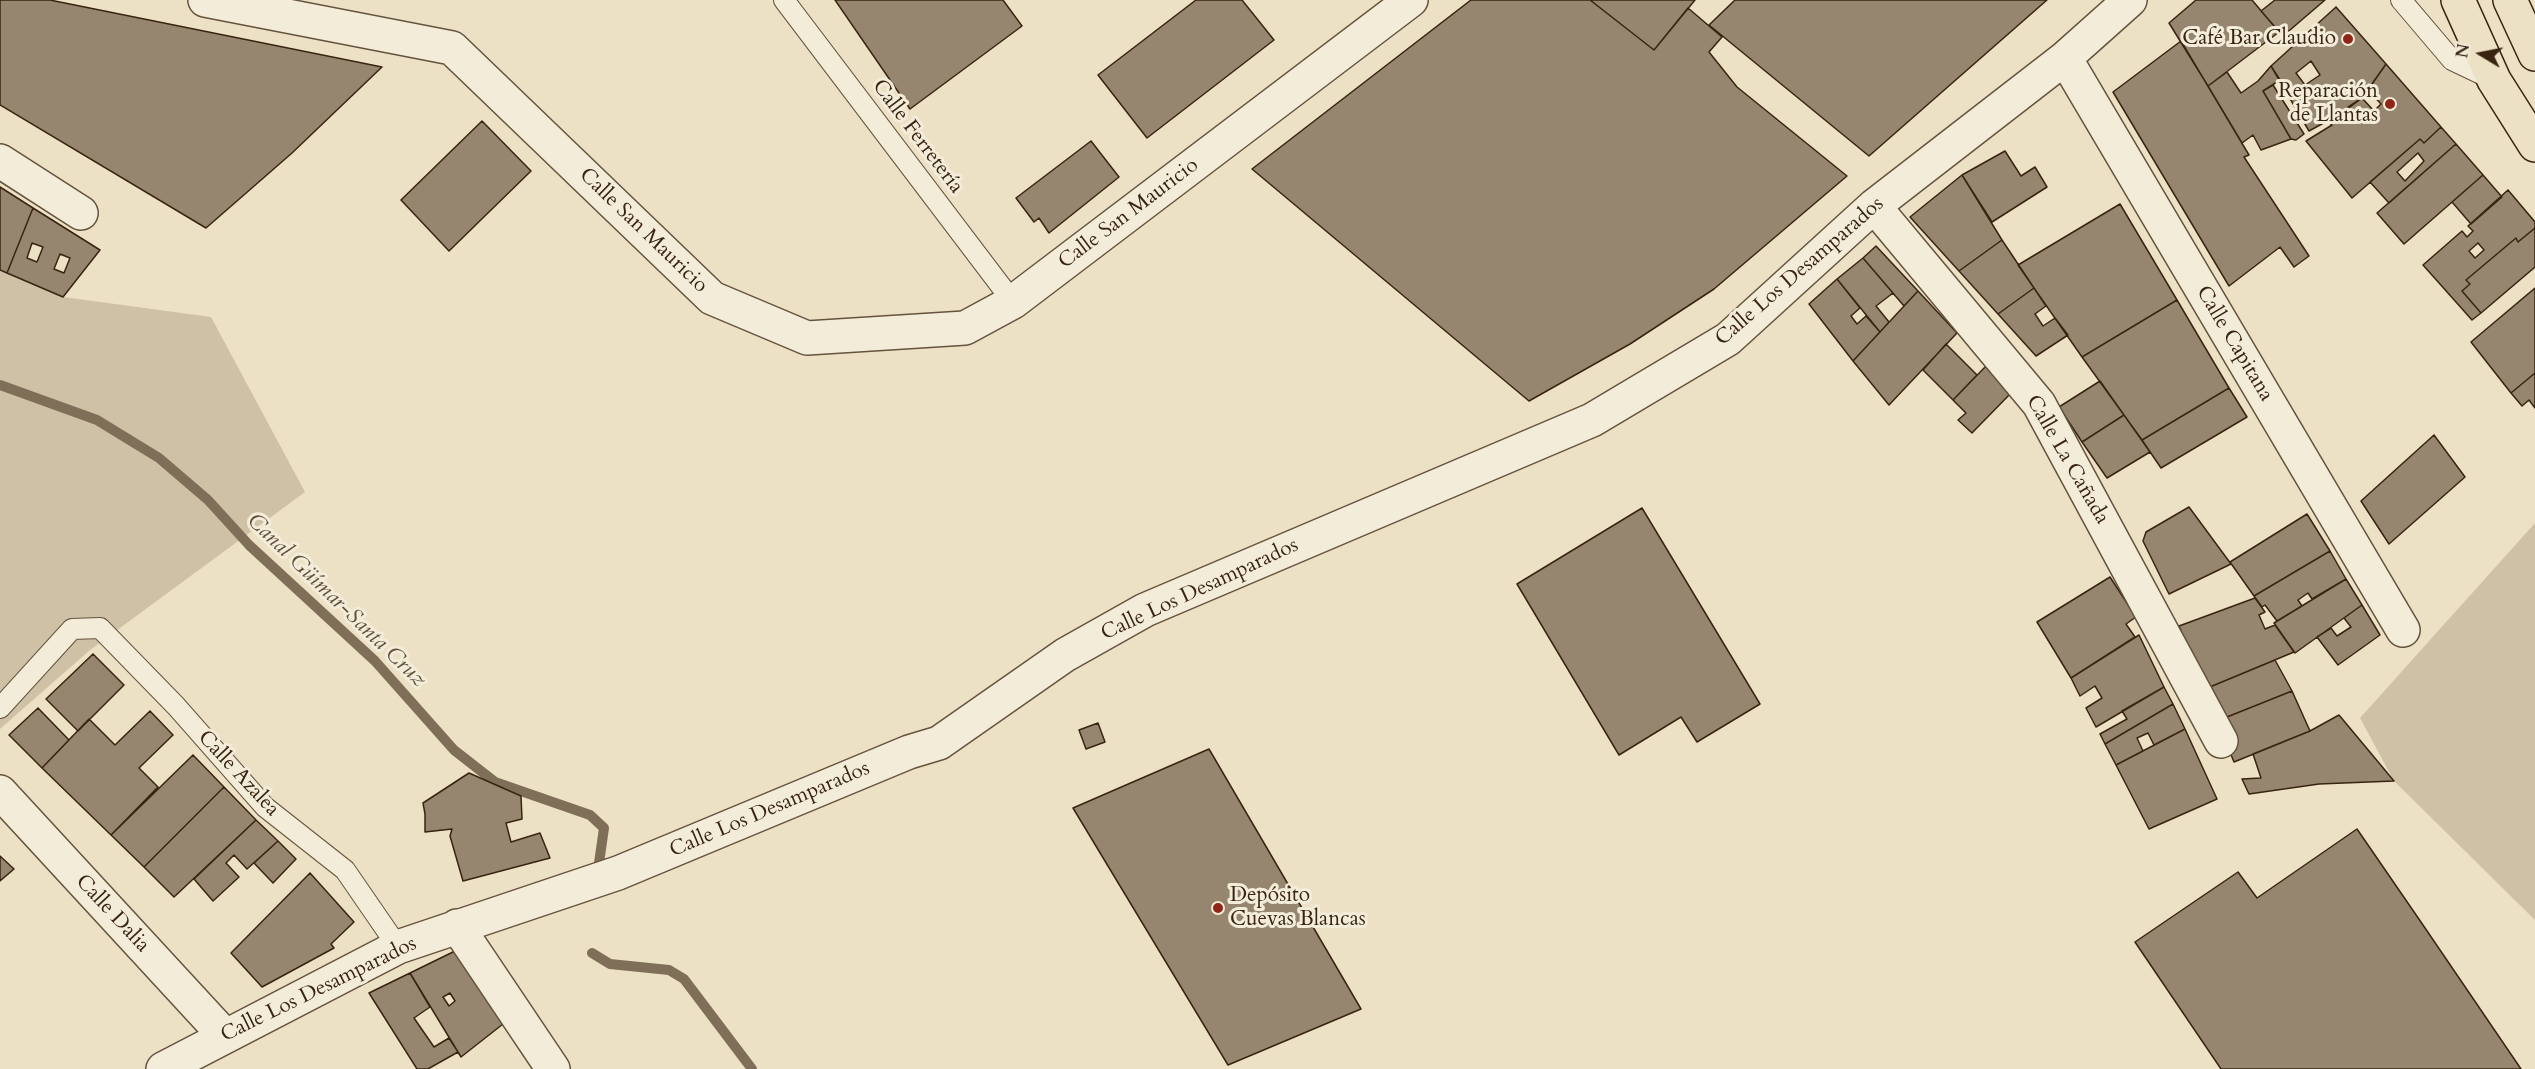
<!DOCTYPE html>
<html>
<head>
<meta charset="utf-8">
<style>
	body { margin:0 }
	#map { position:relative; width:2535px; height:1069px; overflow:hidden; background:#ede1c5; font-family:Cardo,serif }
	canvas { display:block }
	.north { position:absolute; left:2451px; top:24px; width:60px; height:60px; -webkit-text-stroke:4px #f3ecd9; paint-order:stroke; rotate:280deg; font-size:16px; font-weight:700; line-height:24px; text-align:center; color:#382411 }
	.north::after { content:''; display:block; margin:auto; width:21px; height:27px; background:#382411; clip-path:polygon(50% 0,100% 100%,50% 72%,0 100%) }
</style>
</head>
<body>
<div id="map">
<canvas width="2535" height="1069"></canvas>
<div class="north">N</div>
</div>
<script>
const ctx = document.querySelector('canvas').getContext('2d');
ctx.lineJoin = 'round';
function paint(path, color) {
  ctx.fillStyle = color;
  ctx.fill(path, 'evenodd');
}
function poly(rows) {
  const path = new Path2D();
  for (const r of rows) {
    path.moveTo(r[0], r[1]);
    for (let i = 2; i < r.length; i += 2) path.lineTo(r[i], r[i + 1]);
  }
  return path;
}
function trace(path, color, width, dash) {
  ctx.strokeStyle = color;
  ctx.lineWidth = width;
  ctx.lineCap = dash ? 'butt' : 'round';
  ctx.setLineDash(dash || []);
  ctx.stroke(path);
}
function label(font, color, halo, rows, align = 'center') {
  ctx.font = font + ' Cardo,serif';
  ctx.lineWidth = 6;
  ctx.setLineDash([]);
  ctx.textBaseline = 'middle';
  ctx.strokeStyle = halo;
  ctx.fillStyle = color;
  for (const [text, x, y, turn = 0] of rows) {
    ctx.save();
    ctx.translate(x, y);
    ctx.rotate((+turn || 0) * Math.PI / 180);
    ctx.textAlign = isNaN(turn) ? turn : align;
    if (halo) ctx.strokeText(text, 0, 0);
    ctx.fillText(text, 0, 0);
    ctx.restore();
  }
}
const green = poly([
	[0,270,63,297,211,317,305,492,90,650,0,729],
	[2535,523,2535,920,2394,781,2360,718]
]);
const stream = poly([
	[0,385,97,420,159,458,208,500,249,545,375,661,454,750,495,782,590,815,604,828,598,870],
	[592,953,610,964,669,970,684,979,752,1069]
]);
const building = poly([
	[0,0,50,0,382,67,292,153,206,228,0,105,0,0],
	[835,0,1003,0,1022,26,910,109,835,0],
	[1196,0,1242,0,1274,40,1147,138,1098,75,1196,0],
	[1471,0,1590,0,1654,50,1688,8,1722,37,1709,52,1737,87,1847,176,1714,289,1630,344,1529,401,1252,169,1471,0],
	[1590,0,1695,0,1654,50,1590,0],
	[1735,0,2047,0,1869,156,1709,25,1735,0],
	[2196,0,2252,0,2279,32,2208,86,2169,23,2196,0],
	[2275,0,2325,0,2283,36,2261,11,2275,0],
	[2336,7,2386,64,2362,98,2342,113,2309,131,2271,66,2336,7],
	[2311,61,2320,75,2305,85,2296,73,2311,61],
	[2181,41,2249,155,2244,157,2309,256,2294,267,2280,247,2229,286,2113,92,2181,41],
	[2386,64,2441,127,2424,143,2420,139,2352,198,2306,141,2332,125,2327,121,2362,98,2374,111,2381,104,2368,90,2386,64],
	[2271,66,2280,80,2263,91,2291,139,2261,150,2253,135,2242,143,2208,86,2227,72,2241,93,2258,81,2271,66],
	[2273,85,2304,134,2296,140,2291,139,2263,91,2273,85],
	[482,121,531,171,449,251,401,200,482,121],
	[2441,127,2456,144,2389,203,2370,182,2420,139,2424,143,2441,127],
	[2418,153,2424,161,2405,181,2397,172,2418,153],
	[1091,141,1119,177,1049,233,1039,218,1034,222,1016,198,1091,141],
	[2456,144,2483,175,2404,244,2377,213,2456,144],
	[2005,151,2021,176,2035,167,2047,187,1992,222,1962,175,2005,151],
	[1962,175,2002,240,1959,271,1910,217,1962,175],
	[2483,175,2502,197,2471,224,2452,202,2483,175],
	[0,187,33,208,7,273,0,270,0,187],
	[2508,190,2535,222,2535,228,2518,242,2516,238,2466,280,2470,284,2462,291,2481,313,2472,320,2423,265,2462,231,2467,237,2473,231,2468,226,2508,190],
	[2478,243,2484,250,2475,258,2469,251,2478,243],
	[2120,204,2177,300,2082,357,2018,265,2120,204],
	[33,208,100,250,63,297,7,273,33,208],
	[32,243,43,247,37,262,27,258,32,243],
	[60,254,70,258,64,273,54,269,60,254],
	[2535,228,2535,267,2481,313,2462,291,2470,284,2466,280,2516,238,2518,242,2535,228],
	[2002,240,2034,288,1998,314,1959,271,2002,240],
	[1876,246,1918,291,1904,306,1863,258,1876,246],
	[1863,258,1893,293,1876,306,1889,322,1880,332,1837,279,1863,258],
	[1837,279,1860,308,1851,316,1857,324,1866,316,1880,332,1853,361,1809,304,1837,279],
	[2034,288,2046,306,2035,314,2043,326,2055,318,2068,335,2036,356,1998,314,2034,288],
	[2535,288,2535,373,2511,393,2471,342,2535,288],
	[1918,291,1957,333,1889,405,1853,361,1918,291],
	[2177,300,2229,388,2142,440,2082,357,2177,300],
	[1946,344,1977,375,1953,400,1923,370,1946,344],
	[1987,365,2012,392,1972,433,1958,420,1966,413,1953,400,1987,365],
	[2535,373,2535,408,2529,400,2522,406,2511,393,2535,373],
	[2100,381,2124,415,2082,442,2059,407,2100,381],
	[2229,388,2247,417,2161,468,2142,440,2229,388],
	[2124,415,2150,452,2107,478,2082,442,2124,415],
	[2434,435,2465,477,2389,544,2361,501,2434,435],
	[2189,507,2231,564,2169,594,2143,541,2146,532,2189,507],
	[1642,508,1760,704,1697,742,1681,717,1619,755,1517,584,1642,508],
	[2307,514,2330,551,2254,596,2230,562,2307,514],
	[2330,551,2346,579,2312,599,2308,593,2298,600,2302,606,2277,621,2265,605,2262,607,2254,596,2330,551],
	[2110,577,2136,617,2126,624,2135,637,2071,678,2037,622,2110,577],
	[2346,579,2362,605,2295,653,2274,623,2346,579],
	[2255,598,2265,612,2259,615,2265,629,2275,625,2294,652,2205,689,2179,626,2255,598],
	[2362,605,2380,635,2338,665,2317,637,2331,628,2337,636,2351,627,2344,618,2362,605],
	[2139,635,2164,687,2096,727,2086,708,2102,698,2095,686,2080,696,2071,678,2139,635],
	[93,654,124,685,78,731,46,699,93,654],
	[2275,660,2292,691,2217,721,2205,689,2275,660],
	[2164,687,2173,704,2105,744,2100,734,2127,719,2122,711,2164,687],
	[2292,691,2310,731,2234,762,2217,721,2292,691],
	[2173,704,2185,729,2154,745,2148,733,2137,738,2143,751,2116,765,2105,744,2173,704],
	[38,708,69,740,42,768,9,735,38,708],
	[150,711,173,735,139,768,158,787,111,835,42,768,89,719,115,745,150,711],
	[2339,715,2394,781,2319,784,2249,794,2242,779,2261,778,2253,754,2310,731,2339,715],
	[1098,723,1105,742,1086,749,1079,730,1098,723],
	[2185,729,2217,799,2149,829,2116,765,2185,729],
	[1209,749,1361,1009,1228,1065,1073,808,1209,749],
	[193,755,224,787,144,867,111,835,193,755],
	[469,773,521,796,522,819,506,823,511,842,540,833,550,858,463,881,450,836,452,829,425,832,425,814,423,803,469,773],
	[224,787,256,820,174,897,144,867,224,787],
	[256,820,278,841,247,869,234,855,226,863,239,877,213,901,194,879,256,820],
	[2357,829,2423,925,2521,1069,2221,1069,2135,942,2238,872,2257,898,2357,829],
	[278,841,296,859,273,883,254,863,278,841],
	[0,856,14,869,0,881,0,856],
	[310,873,354,922,331,944,334,948,262,987,231,953,310,873],
	[455,951,503,1024,461,1057,410,973,455,951],
	[450,993,455,1001,449,1006,443,997,450,993],
	[410,973,430,1007,414,1018,434,1047,449,1038,458,1052,428,1069,417,1069,369,993,410,973]
]);
const service = poly([
	[784,0,1013,302],
	[2401,0,2452,60,2494,80],
	[0,708,72,629,100,628,176,706,265,807,345,870,398,947]
]);
const minor = poly([
	[205,0,452,48,712,298,807,338,965,328,1013,302,1411,0],
	[2065,58,2403,630],
	[0,161,81,213],
	[1874,206,2039,404,2221,741],
	[0,792,225,1036],
	[457,926,553,1069],
	[163,1069,398,947,618,873,909,752,939,743,1065,655,1145,610,1592,420,1728,339,1874,206,2065,58,2130,0]
]);
const primary = poly([
	[2458,0,2494,80,2535,145],
	[2510,0,2535,54]
]);
const markers = [
	[2348,39,6,"#8f2418"],
	[2390,104,6,"#8f2418"],
	[1218,908,6,"#8f2418"]
];
const poiNames = [
	["Café Bar Claudio",2336,39],
	["Reparación",2378,92],
	["de Llantas",2378,116],
	["Depósito",1230,896,"left"],
	["Cuevas Blancas",1230,920,"left"]
];
const streetNames = [
	["Calle Ferretería",917,137,53],
	["Calle San Mauricio",1129,214,-37],
	["Calle San Mauricio",643,231,44],
	["Calle Los Desamparados",1800,272,-41],
	["Calle Capitana",2234,344,59],
	["Calle La Cañada",2067,460,60],
	["Calle Los Desamparados",1200,590,-25],
	["Calle Azalea",238,774,47],
	["Calle Los Desamparados",770,810,-23],
	["Calle Dalia",112,914,47],
	["Calle Los Desamparados",319,990,-26]
];
const waterNames = [
	["Canal Güímar-Santa Cruz",336,601,44]
];
paint(green, '#cec1a6');
trace(stream, '#7f6f58', 10);
paint(building, '#96866f');
trace(building, '#382411', 1.5);
trace(service, '#65533e', 22);
trace(minor, '#65533e', 36);
trace(primary, '#382411', 36);
trace(service, '#f3ecd9', 20);
trace(minor, '#f3ecd9', 33);
trace(primary, '#ede1c5', 33);
for (const [x, y, r, color] of markers) {
  const dot = new Path2D();
  dot.arc(x, y, r, 0, 2 * Math.PI);
  ctx.fillStyle = color;
  ctx.fill(dot);
  trace(dot, '#f3ecd9', 2);
}
label('21px', '#382411', '#f3ecd9', poiNames, 'right');
label('21px', '#382411', '#f3ecd9', streetNames);
label('italic 22px', '#62503b', '#f3ecd9', waterNames);
</script>
</body>
</html>
